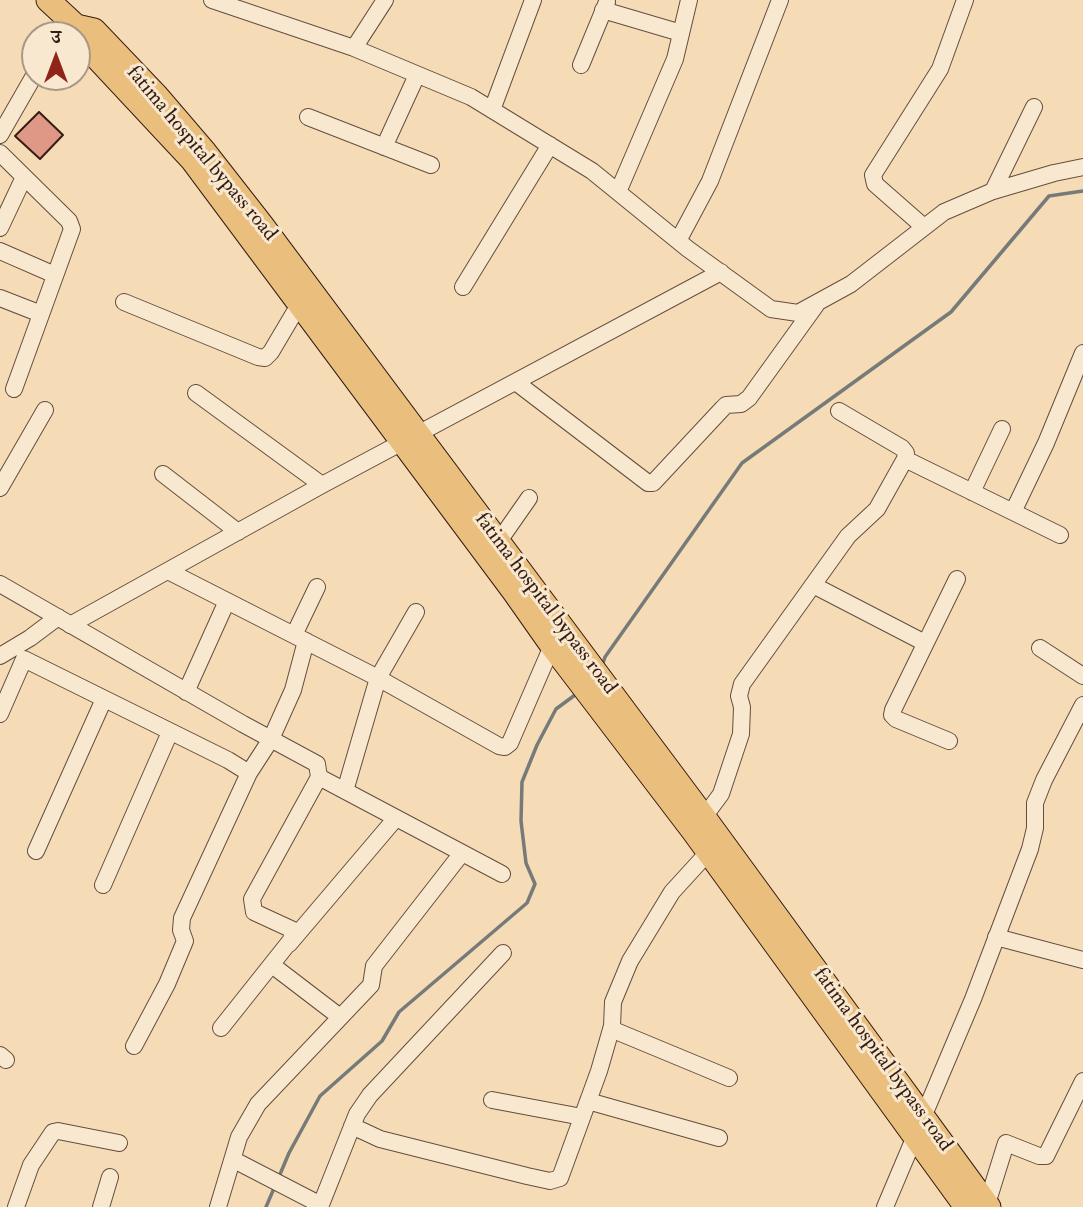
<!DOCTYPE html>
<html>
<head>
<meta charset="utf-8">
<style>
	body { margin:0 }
	#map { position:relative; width:1083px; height:1207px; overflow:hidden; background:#f5dcb7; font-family:"IM FELL Double Pica","Noto Serif Devanagari",serif }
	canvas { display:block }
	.north { position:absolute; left:21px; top:21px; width:70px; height:70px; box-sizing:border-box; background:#f8e8d0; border:2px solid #aa9785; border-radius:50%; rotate:0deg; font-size:19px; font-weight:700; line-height:28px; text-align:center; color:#351d14 }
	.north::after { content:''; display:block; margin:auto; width:24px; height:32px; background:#8f2418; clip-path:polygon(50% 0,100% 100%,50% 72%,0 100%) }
</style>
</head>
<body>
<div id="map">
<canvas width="1083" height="1207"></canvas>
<div class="north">उ</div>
</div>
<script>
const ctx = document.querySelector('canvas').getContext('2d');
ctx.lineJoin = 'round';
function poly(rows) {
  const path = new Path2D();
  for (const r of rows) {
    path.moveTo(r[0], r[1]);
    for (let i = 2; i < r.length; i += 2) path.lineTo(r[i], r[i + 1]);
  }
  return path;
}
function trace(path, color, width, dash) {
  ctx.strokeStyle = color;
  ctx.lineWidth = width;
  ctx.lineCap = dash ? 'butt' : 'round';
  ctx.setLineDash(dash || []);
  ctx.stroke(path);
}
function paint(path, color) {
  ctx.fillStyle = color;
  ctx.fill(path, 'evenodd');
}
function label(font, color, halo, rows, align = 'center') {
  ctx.font = font + ' "IM FELL Double Pica",serif';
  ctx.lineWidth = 6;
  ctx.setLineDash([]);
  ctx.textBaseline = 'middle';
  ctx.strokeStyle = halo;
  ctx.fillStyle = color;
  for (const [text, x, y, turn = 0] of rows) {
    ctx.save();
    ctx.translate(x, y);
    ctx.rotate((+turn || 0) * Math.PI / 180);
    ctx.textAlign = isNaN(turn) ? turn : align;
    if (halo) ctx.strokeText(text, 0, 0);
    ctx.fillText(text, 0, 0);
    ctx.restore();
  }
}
const stream = poly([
	[602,666,605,657,742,463,951,312,1049,196,1083,191],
	[278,1179,289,1153,320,1096,382,1041,399,1012,527,903,535,884,526,863,521,821,522,782,537,745,556,709,575,695],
	[266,1207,275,1186]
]);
const building = poly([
	[39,112,63,135,40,159,15,136,39,112]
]);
const minor = poly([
	[212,0,354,48,471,97,592,171,688,249,771,309,798,313,851,284,944,212,993,191,1054,173,1083,167],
	[603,10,681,33],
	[58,35,68,18],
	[354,48,385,0],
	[581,65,607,2],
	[492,110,533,0],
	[308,117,431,165],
	[0,135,35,74],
	[384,147,417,75],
	[0,153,69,221,72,229,14,389],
	[993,191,1034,107],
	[618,192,675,59,689,0],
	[924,227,875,184,873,175,940,69,965,0],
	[0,228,24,177],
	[678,241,710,181,780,0],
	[0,251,55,275],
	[463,287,550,145],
	[0,298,41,314],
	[124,302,258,357,265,358,271,352,300,303],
	[517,383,648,483,653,483,723,408,726,405,741,404,749,398,816,305],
	[196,393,322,485],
	[905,459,1060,535],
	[163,474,238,532],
	[0,488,45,410],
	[972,492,1002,429],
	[1013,512,1046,443,1083,353],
	[499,541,529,498],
	[168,571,378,678,345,791],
	[0,584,243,724,317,764,319,777,252,899,254,912,293,930,291,940,221,1028],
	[813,585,925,643],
	[416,612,378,678,499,746,505,747,510,743,552,646],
	[70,625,322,485,721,272],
	[294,635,317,587],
	[1040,648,1083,676],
	[0,656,30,638,58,617],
	[186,692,227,601],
	[0,714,24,659,228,760,249,773,182,918,181,930,185,941,167,984,134,1046],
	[949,741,896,719,892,715,893,710,957,579],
	[249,773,271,739,293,690,306,641],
	[319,777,502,874],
	[704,817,721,794,741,734,742,707,739,696,742,684,848,536,877,509,905,459,906,453,902,448,839,411],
	[36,851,104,699],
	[103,885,170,732],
	[996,937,1083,960],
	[289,944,396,818],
	[272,965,340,1017],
	[611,1029,729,1078],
	[0,1055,6,1060],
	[492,1100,582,1117],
	[588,1101,719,1138],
	[352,1126,380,1139,527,1176,550,1181,560,1178,599,1071,612,1026,613,1002,630,961,672,892,714,846],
	[234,1160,321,1205],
	[987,1204,1006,1143,1039,1156,1046,1156,1083,1081],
	[16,1207,31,1165,53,1132,58,1131,119,1143],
	[101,1207,110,1177],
	[218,1207,239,1137,258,1104,371,985,374,966,462,853],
	[320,1207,357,1114,370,1095,503,953],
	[885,1207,973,999,1030,849,1035,828,1035,803,1044,780,1083,705]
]);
const highway = poly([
	[48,0,76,26,79,39,192,160,514,592,552,646,693,831,966,1207],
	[76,26,94,30,157,96,205,152,262,225,704,817,989,1207]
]);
const streetNames = [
	["fatima hospital bypass road",201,154,50],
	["fatima hospital bypass road",545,604,53],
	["fatima hospital bypass road",882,1060,54]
];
trace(stream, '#767a78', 3.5);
paint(building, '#df9886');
trace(building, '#351d14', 2);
trace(minor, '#654d3d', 18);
trace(highway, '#351d14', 25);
trace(minor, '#f8e8d0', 16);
trace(highway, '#eabe7c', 23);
label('21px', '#351d14', '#f8e8d0', streetNames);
</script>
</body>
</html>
